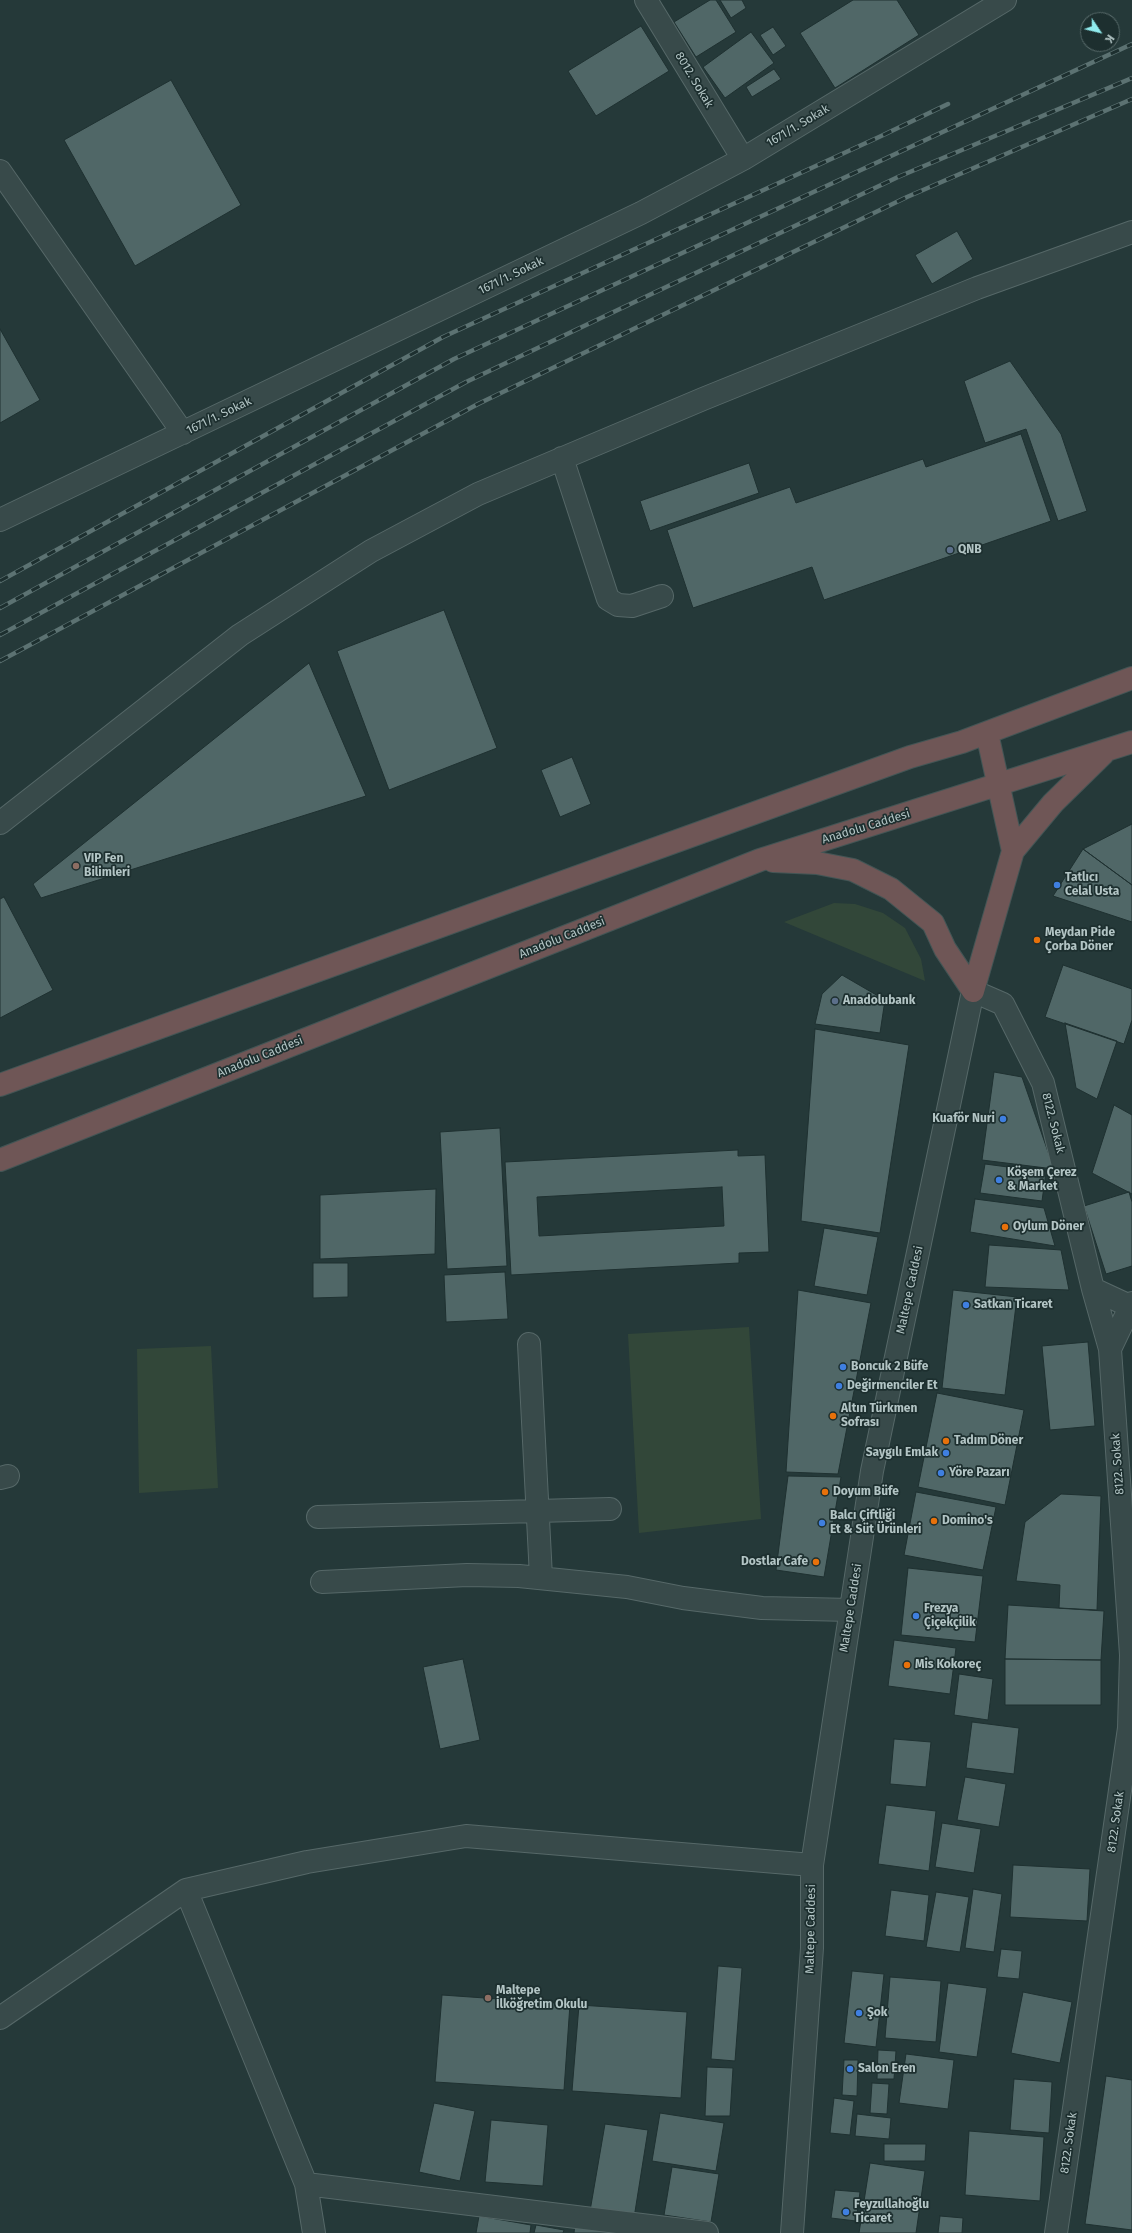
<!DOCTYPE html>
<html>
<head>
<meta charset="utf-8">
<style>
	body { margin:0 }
	#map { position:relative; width:1132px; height:2233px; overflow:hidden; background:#253939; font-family:"Fira Sans",sans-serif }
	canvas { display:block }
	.north { position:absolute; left:1080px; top:12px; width:40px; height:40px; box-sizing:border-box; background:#1d2f2f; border:1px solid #596b6b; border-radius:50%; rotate:125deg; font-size:11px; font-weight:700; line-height:16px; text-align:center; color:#b3c5c5 }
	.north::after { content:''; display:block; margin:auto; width:14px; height:18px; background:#90ecee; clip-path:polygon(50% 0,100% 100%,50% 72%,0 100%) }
</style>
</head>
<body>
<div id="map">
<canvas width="1132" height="2233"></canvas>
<div class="north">K</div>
</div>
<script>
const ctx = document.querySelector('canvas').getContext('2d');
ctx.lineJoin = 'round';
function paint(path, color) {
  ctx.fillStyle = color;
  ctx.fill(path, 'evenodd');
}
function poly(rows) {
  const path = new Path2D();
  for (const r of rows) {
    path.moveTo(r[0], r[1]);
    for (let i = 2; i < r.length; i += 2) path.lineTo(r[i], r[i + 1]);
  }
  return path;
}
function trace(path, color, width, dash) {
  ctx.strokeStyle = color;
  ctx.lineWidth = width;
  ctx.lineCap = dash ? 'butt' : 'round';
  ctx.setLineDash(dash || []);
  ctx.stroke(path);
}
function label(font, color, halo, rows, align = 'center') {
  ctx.font = font + ' "Fira Sans",sans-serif';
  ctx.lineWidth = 3.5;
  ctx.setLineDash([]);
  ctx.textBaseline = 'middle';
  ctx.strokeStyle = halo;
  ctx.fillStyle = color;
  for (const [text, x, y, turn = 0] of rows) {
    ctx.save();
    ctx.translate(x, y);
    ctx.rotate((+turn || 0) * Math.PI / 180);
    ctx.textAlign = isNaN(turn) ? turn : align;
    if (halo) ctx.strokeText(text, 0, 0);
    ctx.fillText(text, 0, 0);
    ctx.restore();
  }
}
const green = poly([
	[834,903,855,904,883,913,905,928,921,959,925,981,784,922],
	[749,1327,761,1519,639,1533,628,1334],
	[211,1346,218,1488,139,1493,137,1349]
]);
const building = poly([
	[710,0,716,0,736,32,696,57,674,22,710,0],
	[720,0,742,0,746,8,731,18,720,0],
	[853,0,897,0,919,35,835,88,800,33,853,0],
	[641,26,669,71,596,116,568,71,641,26],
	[773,27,786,46,773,55,760,35,773,27],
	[751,32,774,63,725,98,703,67,751,32],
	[774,69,781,79,752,97,746,87,774,69],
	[171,80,241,205,135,266,64,140,171,80],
	[957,231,973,259,932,284,915,255,957,231],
	[0,329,40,400,0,423,0,329],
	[1010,361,1061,434,1087,511,1058,521,1026,429,985,443,964,381,1010,361],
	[1021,434,1051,521,824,600,812,567,693,608,667,530,790,487,796,503,923,459,926,467,1021,434],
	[749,463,759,493,650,531,640,501,749,463],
	[444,610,497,748,389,790,337,651,444,610],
	[309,663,366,796,41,898,33,884,309,663],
	[572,757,591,804,560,817,541,770,572,757],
	[1132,824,1132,885,1083,849,1132,824],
	[1083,849,1132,885,1132,922,1053,896,1083,849],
	[4,897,53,990,0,1018,0,899,4,897],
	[1063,965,1132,989,1132,1020,1124,1044,1045,1017,1063,965],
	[842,975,885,1000,880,1033,815,1024,822,994,842,975],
	[1065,1023,1117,1041,1097,1099,1076,1088,1065,1023],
	[815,1029,909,1045,880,1233,801,1221,815,1029],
	[994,1072,1022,1077,1054,1169,982,1160,994,1072],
	[1114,1105,1132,1115,1132,1194,1092,1173,1114,1105],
	[500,1128,507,1266,447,1269,440,1132,500,1128],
	[738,1150,738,1156,765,1155,769,1252,739,1253,739,1263,511,1275,505,1162,738,1150],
	[722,1187,724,1226,539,1236,537,1197,722,1187],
	[985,1164,1046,1172,1042,1201,980,1193,985,1164],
	[436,1189,435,1254,320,1259,320,1195,436,1189],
	[1129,1192,1132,1202,1132,1266,1106,1274,1084,1206,1129,1192],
	[975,1199,1044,1208,1055,1246,970,1232,975,1199],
	[824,1228,878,1237,867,1295,814,1286,824,1228],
	[989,1245,1061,1250,1069,1290,985,1287,989,1245],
	[313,1263,348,1263,348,1297,313,1298,313,1263],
	[505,1272,508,1319,446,1322,444,1275,505,1272],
	[798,1290,871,1303,838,1474,786,1472,798,1290],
	[953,1290,1017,1297,1005,1395,942,1388,953,1290],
	[1088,1342,1095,1426,1050,1430,1042,1346,1088,1342],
	[937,1393,1024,1410,1005,1505,918,1487,937,1393],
	[788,1476,841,1477,824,1577,776,1570,788,1476],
	[916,1492,996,1507,983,1570,904,1555,916,1492],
	[1061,1494,1101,1496,1097,1610,1059,1608,1060,1585,1016,1581,1025,1522,1061,1494],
	[908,1568,983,1576,975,1642,901,1635,908,1568],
	[1008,1605,1104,1611,1101,1660,1005,1659,1008,1605],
	[894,1640,956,1648,950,1694,888,1686,894,1640],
	[463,1659,480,1740,440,1749,423,1667,463,1659],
	[1005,1659,1101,1660,1101,1705,1005,1705,1005,1659],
	[959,1674,993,1679,988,1720,954,1715,959,1674],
	[972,1722,1019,1728,1014,1774,966,1768,972,1722],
	[894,1739,931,1742,926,1787,890,1784,894,1739],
	[965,1777,1006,1784,999,1827,957,1820,965,1777],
	[886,1805,936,1811,929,1871,878,1864,886,1805],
	[942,1823,981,1829,974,1873,935,1867,942,1823],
	[1013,1865,1090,1869,1087,1921,1010,1917,1013,1865],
	[973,1889,1002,1894,994,1952,965,1948,973,1889],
	[891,1890,929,1895,924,1941,885,1936,891,1890],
	[936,1892,969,1897,960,1952,926,1947,936,1892],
	[1001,1949,1022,1951,1019,1979,997,1977,1001,1949],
	[718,1966,742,1968,735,2061,711,2059,718,1966],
	[852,1971,884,1974,876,2047,844,2043,852,1971],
	[890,1977,941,1981,936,2042,885,2038,890,1977],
	[948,1983,987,1988,977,2057,939,2052,948,1983],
	[1023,1992,1072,2002,1060,2063,1011,2053,1023,1992],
	[442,1995,570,2004,564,2090,435,2082,442,1995],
	[579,2005,687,2012,681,2098,572,2091,579,2005],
	[878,2050,896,2051,894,2079,877,2079,878,2050],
	[906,2054,954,2060,948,2109,899,2103,906,2054],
	[844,2060,858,2060,857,2096,842,2095,844,2060],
	[707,2067,733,2068,730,2116,705,2116,707,2067],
	[1106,2076,1132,2080,1132,2230,1085,2224,1106,2076],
	[1014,2079,1052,2082,1049,2133,1010,2130,1014,2079],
	[872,2083,889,2084,887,2114,870,2113,872,2083],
	[834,2098,854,2101,850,2135,830,2133,834,2098],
	[434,2103,475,2111,460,2181,419,2172,434,2103],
	[660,2113,724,2123,716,2171,652,2161,660,2113],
	[857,2114,891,2118,889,2139,855,2136,857,2114],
	[491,2120,548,2125,543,2186,485,2182,491,2120],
	[605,2124,648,2130,634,2218,590,2211,605,2124],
	[969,2131,1044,2137,1040,2201,965,2195,969,2131],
	[884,2144,926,2144,925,2161,884,2161,884,2144],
	[870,2163,925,2171,916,2233,859,2233,870,2163],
	[672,2167,719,2174,711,2222,664,2215,672,2167],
	[835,2190,860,2192,856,2221,831,2218,835,2190],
	[479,2216,531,2225,530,2233,476,2233,479,2216],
	[940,2216,963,2218,962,2233,938,2233,940,2216],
	[575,2223,619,2233,574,2233,575,2223],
	[536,2225,564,2230,563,2233,534,2233,536,2225]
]);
const minor = poly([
	[646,0,743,159],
	[0,171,183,433],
	[562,458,608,599,618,605,632,606,662,596],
	[0,520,641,213,743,159,1005,0],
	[0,823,240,635,371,551,478,494,703,399,977,288,1132,232],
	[1093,1289,1132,1307],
	[529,1344,541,1577],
	[1110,1349,1132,1303],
	[0,1478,8,1476],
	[318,1517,610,1509],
	[322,1582,467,1575,519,1576,627,1587,683,1598,762,1608,851,1610],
	[186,1890,306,2184,314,2233],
	[0,2018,186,1890,307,1862,466,1836,812,1865],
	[306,2184,707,2233],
	[792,2233,812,1948,812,1865,872,1471,973,991,1003,1004,1043,1083,1093,1289,1110,1349,1131,1655,1129,1728,1056,2233]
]);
const highway = poly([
	[987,733,1013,851],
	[773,861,817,863,853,870,891,889,933,923,945,949,973,991],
	[973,991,1013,851,1053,803,1103,754],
	[0,1085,910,757,962,742,1132,678],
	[0,1160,760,860,1132,742]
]);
const rail = poly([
	[0,581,443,337,879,137,948,104],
	[0,608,454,359,1132,44],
	[0,635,466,382,898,177,1132,78],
	[0,661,478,404,907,197,1132,99]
]);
const markers = [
	[950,550,4,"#5c6f8a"],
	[76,866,4,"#8d6e63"],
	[1057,885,4,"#3f7fe0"],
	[1037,940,4,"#e8710a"],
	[835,1001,4,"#5c6f8a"],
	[1003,1119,4,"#3f7fe0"],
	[999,1180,4,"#3f7fe0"],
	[1005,1227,4,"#e8710a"],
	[966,1305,4,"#3f7fe0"],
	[843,1367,4,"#3f7fe0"],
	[839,1386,4,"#3f7fe0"],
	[833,1416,4,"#e8710a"],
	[946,1441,4,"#e8710a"],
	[946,1453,4,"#3f7fe0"],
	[941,1473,4,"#3f7fe0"],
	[825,1492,4,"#e8710a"],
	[934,1521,4,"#e8710a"],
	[822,1523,4,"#3f7fe0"],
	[816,1562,4,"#e8710a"],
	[916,1616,4,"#3f7fe0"],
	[907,1665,4,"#e8710a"],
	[488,1998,4,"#8d6e63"],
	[859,2013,4,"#3f7fe0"],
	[850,2069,4,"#3f7fe0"],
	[846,2212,4,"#3f7fe0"]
];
const streetNames = [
	["8012. Sokak",694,80,59],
	["1671/1. Sokak",798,126,-31],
	["1671/1. Sokak",511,276,-26],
	["1671/1. Sokak",219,416,-26],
	["Anadolu Caddesi",866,827,-17],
	["Anadolu Caddesi",562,938,-22],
	["Anadolu Caddesi",260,1057,-22],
	["8122. Sokak",1053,1123,76],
	["Maltepe Caddesi",910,1290,-78],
	["8122. Sokak",1118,1464,-94],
	["Maltepe Caddesi",851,1608,-81],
	["8122. Sokak",1116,1822,-82],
	["Maltepe Caddesi",811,1929,-89],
	["8122. Sokak",1069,2143,-82]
];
const poiNames = [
	["QNB",958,550],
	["VIP Fen",84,859],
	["Bilimleri",84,873],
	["Tatlıcı",1065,878],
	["Celal Usta",1065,892],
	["Meydan Pide",1045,933],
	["Çorba Döner",1045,947],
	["Anadolubank",843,1001],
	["Kuaför Nuri",995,1119,"right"],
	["Köşem Çerez",1007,1173],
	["& Market",1007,1187],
	["Oylum Döner",1013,1227],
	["Satkan Ticaret",974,1305],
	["Boncuk 2 Büfe",851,1367],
	["Değirmenciler Et",847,1386],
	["Altın Türkmen",841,1409],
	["Sofrası",841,1423],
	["Tadım Döner",954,1441],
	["Saygılı Emlak",938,1453,"right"],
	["Yöre Pazarı",949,1473],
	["Doyum Büfe",833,1492],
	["Balcı Çiftliği",830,1516],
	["Et & Süt Ürünleri",830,1530],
	["Domino's",942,1521],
	["Dostlar Cafe",808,1562,"right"],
	["Frezya",924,1609],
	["Çiçekçilik",924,1623],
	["Mis Kokoreç",915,1665],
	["Maltepe",496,1991],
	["İlköğretim Okulu",496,2005],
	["Şok",867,2013],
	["Salon Eren",858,2069],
	["Feyzullahoğlu",854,2205],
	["Ticaret",854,2219]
];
paint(green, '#324739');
paint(building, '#506767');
trace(building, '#1f3131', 1);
trace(minor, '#566868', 24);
trace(highway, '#435555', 24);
trace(minor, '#384a4a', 22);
trace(highway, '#6f5656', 22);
trace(rail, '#5c7272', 4.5);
trace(rail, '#1d2f2f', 3, [9]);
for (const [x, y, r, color] of markers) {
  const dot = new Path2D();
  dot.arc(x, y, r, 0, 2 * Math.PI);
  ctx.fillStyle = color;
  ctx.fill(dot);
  trace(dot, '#1d2f2f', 1.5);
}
label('12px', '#b3c5c5', '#1d2f2f', streetNames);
label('bold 12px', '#b3c5c5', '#1d2f2f', poiNames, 'left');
</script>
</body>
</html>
